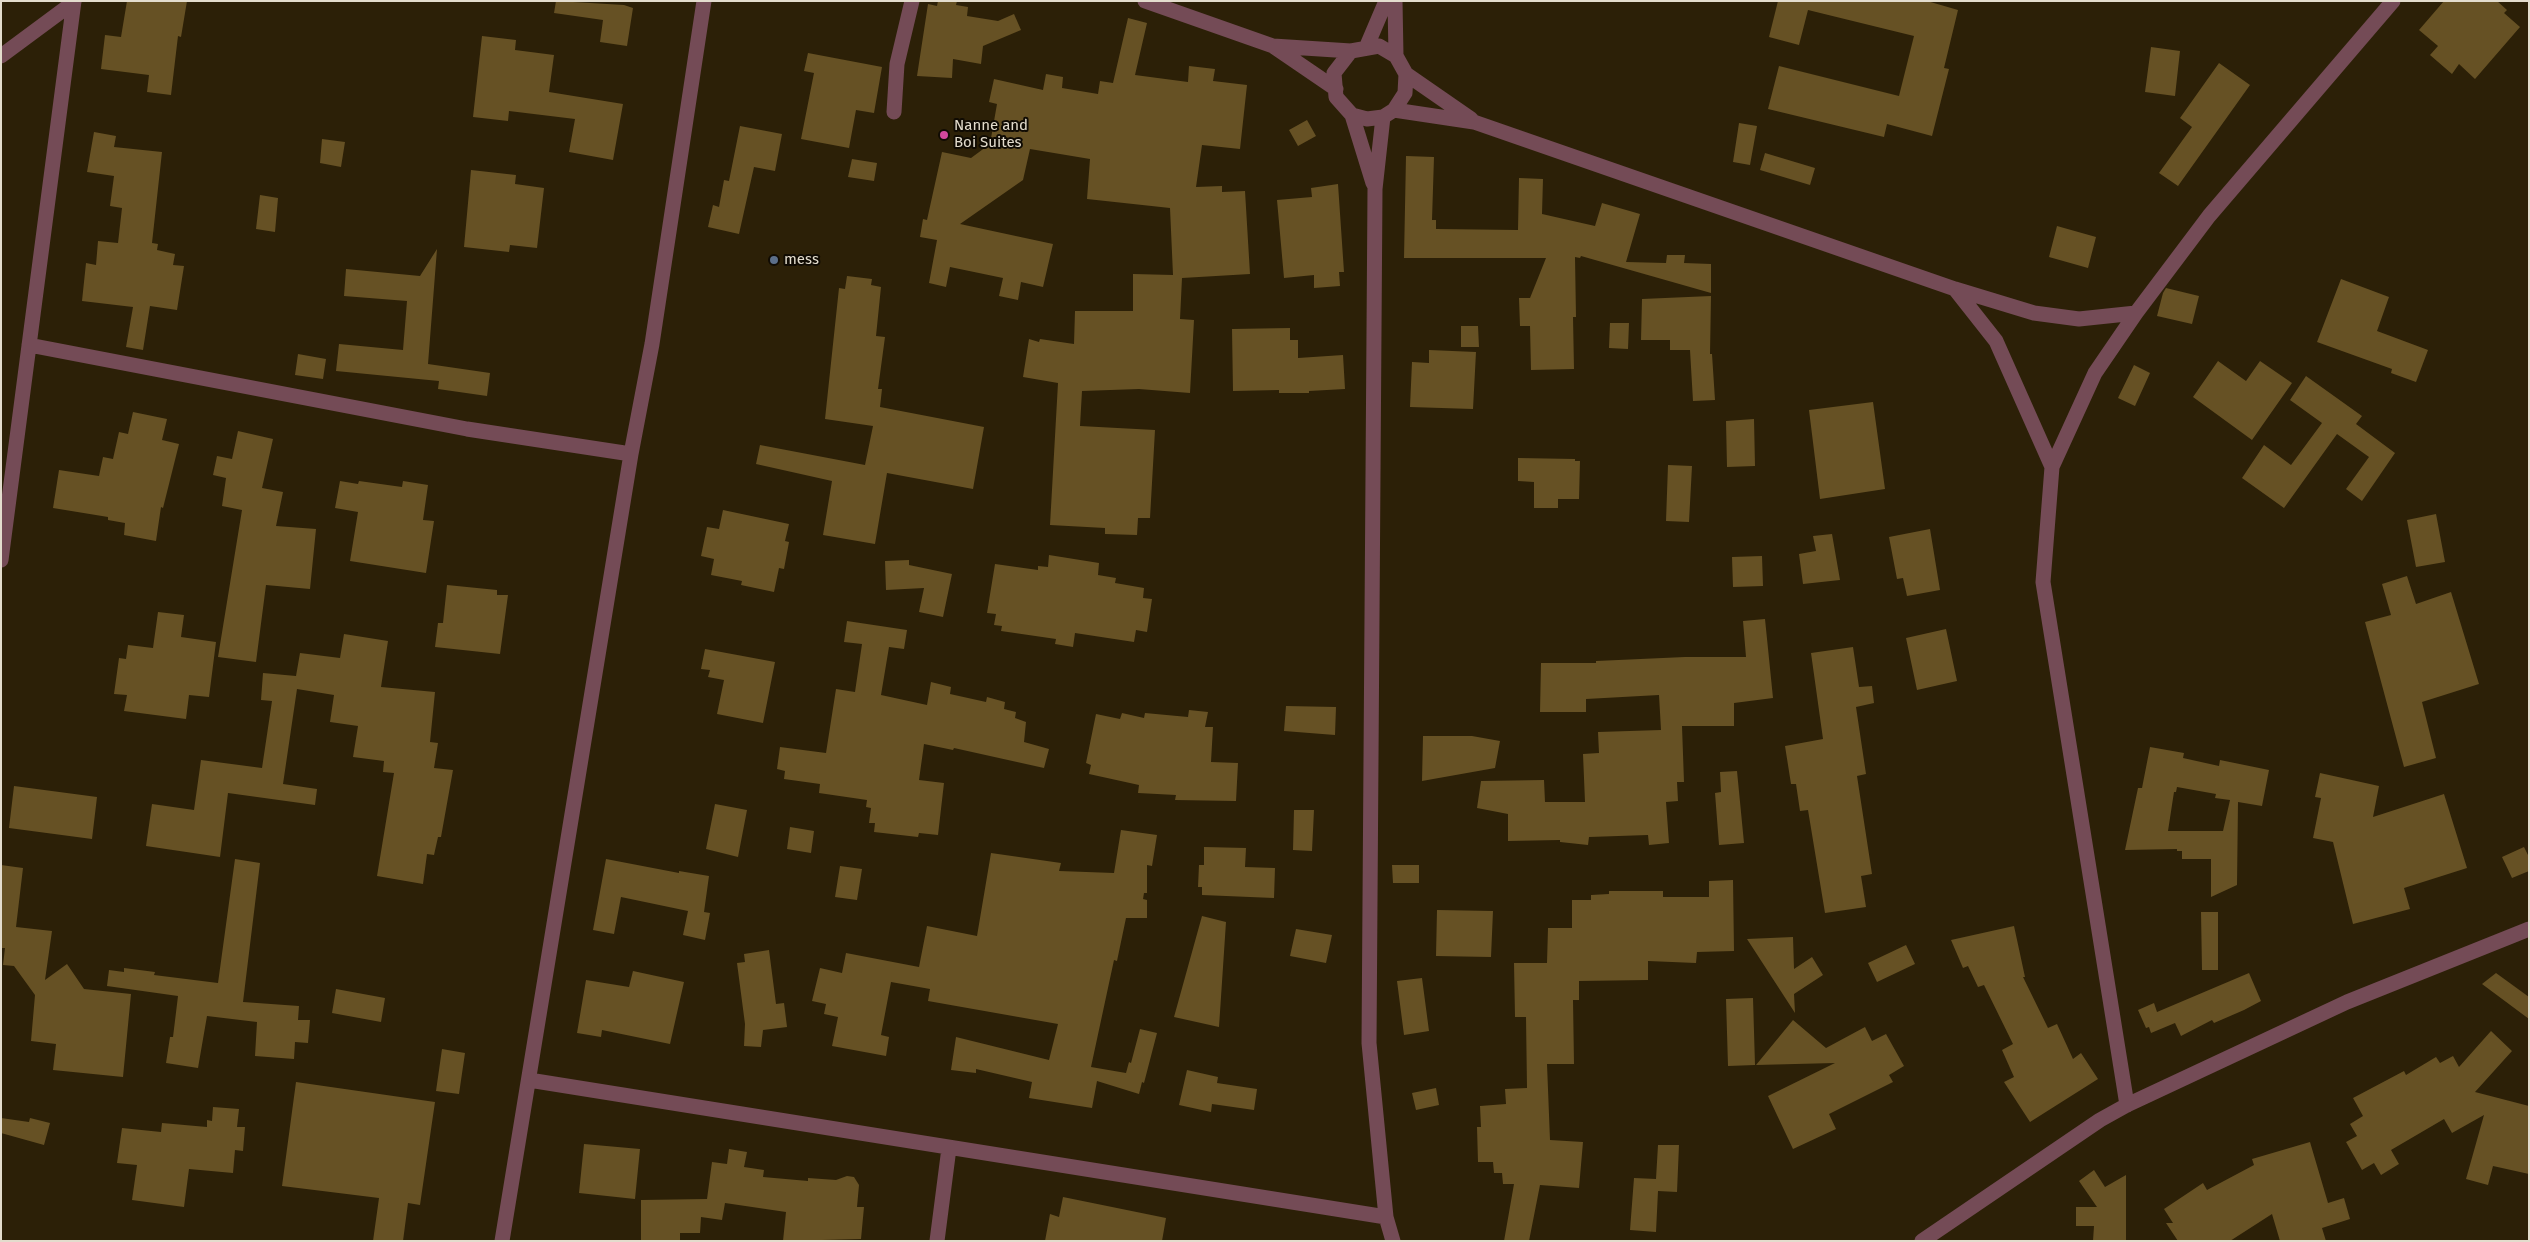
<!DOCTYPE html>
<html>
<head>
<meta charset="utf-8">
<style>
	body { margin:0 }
	#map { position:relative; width:2530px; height:1242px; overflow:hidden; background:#2c2007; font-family:"Fira Sans",sans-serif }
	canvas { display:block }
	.frame { position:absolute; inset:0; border:2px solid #e3dccd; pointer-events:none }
</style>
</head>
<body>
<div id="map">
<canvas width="2530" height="1242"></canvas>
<div class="frame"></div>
</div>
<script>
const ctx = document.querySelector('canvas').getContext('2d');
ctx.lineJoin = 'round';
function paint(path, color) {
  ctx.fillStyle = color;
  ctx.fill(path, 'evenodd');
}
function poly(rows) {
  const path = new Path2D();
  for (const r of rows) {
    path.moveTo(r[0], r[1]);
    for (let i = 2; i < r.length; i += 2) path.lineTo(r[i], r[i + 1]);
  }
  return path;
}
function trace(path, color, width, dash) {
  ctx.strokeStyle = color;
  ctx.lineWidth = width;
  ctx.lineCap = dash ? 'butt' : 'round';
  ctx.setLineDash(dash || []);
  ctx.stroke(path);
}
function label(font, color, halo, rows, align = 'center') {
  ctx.font = font + ' "Fira Sans",sans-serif';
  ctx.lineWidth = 4;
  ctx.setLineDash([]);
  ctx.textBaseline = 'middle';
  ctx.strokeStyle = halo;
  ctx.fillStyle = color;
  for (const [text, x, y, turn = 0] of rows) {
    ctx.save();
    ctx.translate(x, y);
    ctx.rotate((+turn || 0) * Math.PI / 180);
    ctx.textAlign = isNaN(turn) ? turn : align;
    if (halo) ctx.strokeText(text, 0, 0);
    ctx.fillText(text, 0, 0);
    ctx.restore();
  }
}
const building = poly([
	[127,1,187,1,181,37,178,36,171,95,147,92,149,75,101,69,105,35,121,37],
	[556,1,624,5,633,8,627,46,600,42,603,20,554,13],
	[938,1,957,1,956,5,968,7,967,16,998,21,1014,14,1021,30,983,46,981,64,953,59,952,78,917,76,928,4,937,6],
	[1778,1,1927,1,1958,10,1944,68,1949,69,1932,136,1887,124,1884,137,1768,109,1779,66,1899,96,1914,36,1808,10,1799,45,1769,37],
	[2444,1,2497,1,2507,10,2504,13,2520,27,2475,79,2459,64,2452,74,2430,55,2438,46,2419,30],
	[1128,18,1147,23,1135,75,1188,82,1189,66,1215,69,1213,81,1247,85,1240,149,1202,145,1196,187,1222,186,1222,192,1245,191,1250,274,1182,278,1180,319,1194,320,1190,393,1139,389,1082,391,1080,426,1155,430,1150,518,1138,518,1137,535,1105,534,1105,528,1050,525,1058,383,1023,377,1029,339,1039,342,1040,339,1074,344,1075,311,1133,311,1133,274,1173,275,1170,208,1087,199,1090,159,1030,149,1023,180,960,224,1053,244,1043,287,1021,282,1018,300,999,296,1003,278,950,267,946,287,929,283,937,240,920,237,923,219,927,220,942,152,971,158,990,144,997,104,989,102,994,79,1043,90,1046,74,1063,77,1062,88,1098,94,1100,81,1113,83],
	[482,36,516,40,515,50,554,55,549,92,623,104,613,160,569,152,575,119,509,111,508,121,473,117],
	[2151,47,2180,51,2175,96,2145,92],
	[808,53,882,67,874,113,856,110,849,148,801,139,814,73,804,71],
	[2219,63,2250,85,2178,186,2159,173,2192,127,2180,118],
	[1307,120,1316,136,1298,146,1289,130],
	[1739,123,1757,126,1750,165,1733,162],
	[740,126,782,134,775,171,754,167,739,234,708,227,713,205,719,207,724,180,729,181],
	[94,132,116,136,114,147,162,152,152,243,158,244,157,250,175,254,173,265,184,266,177,310,150,306,143,350,126,347,133,307,82,301,86,263,96,265,98,241,118,243,122,208,110,206,114,176,87,172],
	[322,139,345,142,341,167,320,163],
	[1765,153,1815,168,1810,185,1760,170],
	[1406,156,1434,157,1432,220,1436,220,1436,229,1518,230,1519,178,1543,179,1542,214,1595,226,1602,203,1640,214,1626,262,1666,263,1667,255,1685,255,1684,263,1711,264,1711,293,1581,256,1580,258,1575,257,1576,317,1573,317,1574,369,1531,370,1530,326,1520,326,1519,298,1530,298,1546,258,1404,258],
	[852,159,877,163,874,181,848,177],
	[471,170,516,175,515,184,544,188,537,248,510,245,509,252,464,247],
	[1338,184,1344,272,1339,272,1340,286,1314,288,1314,275,1284,278,1277,200,1312,197,1311,188],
	[260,195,278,198,275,232,256,229],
	[2057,226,2096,237,2088,268,2049,257],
	[437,249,428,364,490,373,487,396,438,389,439,381,336,371,339,344,403,350,407,301,344,296,346,269,420,276],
	[847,276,872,279,871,285,881,287,876,336,885,337,878,389,882,389,880,407,984,427,973,489,887,473,875,544,823,535,832,481,756,464,760,445,865,465,873,426,825,419,839,288,845,289],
	[2341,279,2389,297,2377,331,2428,350,2416,382,2391,373,2392,369,2317,342],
	[2166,288,2199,296,2192,324,2157,316,2163,293],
	[1711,296,1710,354,1712,354,1715,400,1693,401,1690,350,1670,350,1670,340,1641,340,1642,299],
	[1610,323,1629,323,1628,349,1609,348],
	[1461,326,1478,326,1479,347,1461,347],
	[1290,328,1290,340,1298,340,1298,358,1343,355,1345,389,1309,391,1309,393,1279,393,1279,390,1233,391,1232,329],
	[1429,350,1476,352,1473,409,1410,407,1412,362,1429,363],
	[298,354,326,359,323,379,295,375],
	[2218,361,2246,381,2260,361,2292,383,2252,440,2193,397],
	[2134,365,2150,373,2135,406,2118,398],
	[2306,376,2362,416,2356,424,2395,453,2362,501,2346,489,2369,457,2337,434,2284,508,2242,478,2264,445,2291,465,2322,423,2290,400],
	[1873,402,1885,489,1820,499,1809,410],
	[133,412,167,419,162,440,179,444,163,508,161,507,156,541,124,535,125,523,108,520,108,517,53,508,59,470,99,476,103,457,113,459,119,432,128,434],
	[1754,419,1755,466,1727,467,1726,421],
	[238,431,273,439,262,488,283,492,276,526,316,529,310,589,266,585,256,662,218,657,242,510,222,506,226,478,213,475,217,456,232,459],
	[1518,458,1575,459,1575,461,1580,461,1579,499,1558,499,1558,508,1534,508,1534,482,1518,481],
	[1668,465,1692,466,1689,522,1666,521],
	[340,481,358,484,359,481,402,487,403,481,428,485,423,520,434,521,426,573,350,561,358,512,335,508],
	[723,510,789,524,785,541,789,542,784,569,779,568,774,592,741,585,742,581,711,575,714,559,701,556,707,527,719,529],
	[2436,514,2445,562,2416,567,2407,520],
	[1930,529,1940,590,1907,596,1903,578,1897,579,1889,537],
	[1832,534,1840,580,1803,584,1799,554,1816,551,1813,536],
	[1049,555,1099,563,1098,575,1116,578,1115,583,1144,588,1143,598,1152,599,1147,632,1136,630,1134,642,1075,633,1073,647,1055,644,1056,639,1001,631,1002,626,994,625,996,614,987,613,995,564,1038,570,1038,566,1048,567],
	[1762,556,1763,586,1733,587,1732,557],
	[909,560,909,565,952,574,943,617,919,612,924,588,886,590,885,561],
	[2407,576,2416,604,2451,592,2479,684,2422,702,2436,758,2404,767,2365,622,2391,615,2382,584],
	[447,585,497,590,497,595,508,595,500,654,435,647,438,623,443,623],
	[158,612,184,615,181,637,216,642,209,697,189,695,186,719,124,711,127,695,114,694,119,658,126,659,128,645,153,648],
	[1765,619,1773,698,1734,703,1734,726,1682,726,1684,782,1677,782,1678,801,1666,802,1669,843,1649,845,1648,835,1589,837,1588,845,1560,842,1560,840,1508,841,1508,814,1477,808,1481,781,1544,780,1545,802,1585,802,1583,754,1599,753,1598,732,1661,730,1659,695,1586,699,1586,712,1540,712,1541,663,1596,663,1596,661,1685,657,1746,657,1743,621],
	[847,621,907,630,904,649,889,647,881,695,927,705,931,682,951,687,950,694,986,702,987,697,1005,702,1004,709,1016,712,1015,718,1026,722,1024,742,1049,749,1044,768,954,748,953,750,924,744,919,780,944,783,938,835,919,833,918,837,874,832,875,823,869,823,871,808,866,807,867,800,819,793,820,784,784,779,785,771,777,769,780,747,826,753,836,689,855,692,862,644,844,642],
	[1946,629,1957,681,1917,690,1906,638],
	[344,634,388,641,381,687,435,692,430,742,438,743,434,768,453,770,441,837,438,837,434,855,427,854,423,884,377,876,394,773,383,772,384,761,353,757,358,726,330,722,334,695,297,689,283,784,317,789,315,805,228,793,220,857,146,846,152,804,194,810,201,760,262,768,272,701,261,700,263,673,296,676,300,653,340,658],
	[1853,647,1859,687,1872,686,1874,703,1856,707,1866,774,1857,776,1872,874,1861,876,1866,907,1825,913,1808,810,1800,811,1796,784,1791,784,1785,746,1823,739,1811,653],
	[705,649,775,662,763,723,717,714,724,680,708,677,710,670,701,669],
	[1286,706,1336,707,1335,735,1284,731],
	[1189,710,1208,712,1205,727,1213,727,1211,762,1238,763,1236,801,1175,800,1176,795,1138,793,1139,785,1089,774,1091,765,1086,763,1096,714,1120,719,1122,713,1144,718,1145,713,1188,717],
	[1423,736,1472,736,1500,741,1495,768,1422,781],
	[2150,747,2184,753,2183,758,2219,766,2220,760,2269,770,2262,806,2238,802,2237,885,2211,897,2211,859,2182,859,2182,851,2177,851,2177,849,2125,850,2138,788,2142,788],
	[2177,787,2216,794,2215,798,2230,800,2223,831,2168,831,2174,792,2176,792],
	[1737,771,1744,843,1719,845,1715,793,1721,792,1720,772],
	[2320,773,2379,786,2373,817,2444,794,2467,868,2404,888,2410,909,2353,924,2333,842,2313,838,2321,798,2315,797],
	[14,786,97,797,92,839,9,828],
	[715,804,747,810,738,857,706,849],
	[1294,810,1314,810,1312,851,1293,850],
	[790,827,814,831,811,853,787,849],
	[1121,830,1157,835,1152,866,1147,865,1147,893,1144,893,1143,899,1147,900,1147,918,1126,918,1117,961,1114,960,1091,1067,1126,1073,1129,1062,1131,1063,1140,1029,1157,1033,1144,1083,1142,1082,1139,1094,1097,1081,1092,1108,1029,1098,1032,1082,976,1069,976,1073,951,1070,956,1037,1049,1060,1058,1024,928,1001,930,989,891,982,881,1035,889,1037,886,1056,832,1046,838,1017,824,1014,826,1004,812,1001,820,968,842,973,846,953,919,967,927,926,977,936,991,853,1061,863,1059,871,1114,873],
	[1204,847,1246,848,1245,867,1275,868,1274,898,1202,895,1202,887,1198,887,1199,865,1204,865],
	[2524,847,2529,857,2529,871,2512,878,2502,857],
	[235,859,260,863,243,1002,299,1006,298,1020,310,1020,308,1043,295,1042,294,1059,255,1056,257,1022,207,1016,198,1068,166,1063,170,1037,173,1037,178,996,107,986,109,970,124,972,124,968,155,972,154,975,218,983],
	[606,859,679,873,679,871,709,876,704,912,710,913,705,940,683,935,688,911,621,897,614,934,593,930],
	[1,865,23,868,16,927,52,931,45,980,67,964,84,989,131,994,123,1077,53,1070,56,1044,31,1041,35,995,14,966,3,965,5,948,1,948],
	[1392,865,1419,865,1419,883,1393,883],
	[840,866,862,869,857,900,835,897],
	[1733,880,1734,951,1697,952,1696,963,1648,961,1648,980,1579,981,1579,1000,1573,1000,1574,1064,1547,1064,1550,1140,1583,1142,1579,1188,1540,1185,1529,1241,1504,1241,1514,1184,1503,1184,1502,1173,1494,1173,1493,1162,1478,1162,1477,1127,1481,1127,1480,1106,1506,1104,1505,1089,1527,1088,1526,1017,1515,1017,1514,963,1547,963,1548,928,1572,928,1572,900,1591,900,1591,895,1609,894,1609,891,1663,891,1663,897,1709,897,1709,881],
	[1437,910,1493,911,1491,957,1436,956],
	[2201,912,2218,912,2218,970,2202,970],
	[1202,916,1226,922,1219,1027,1174,1017],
	[2014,926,2025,977,2023,977,2048,1028,2057,1024,2073,1059,2081,1053,2098,1079,2030,1122,2004,1082,2014,1077,2002,1050,2013,1044,1984,985,1978,987,1968,966,1963,968,1951,940],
	[1296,929,1332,935,1326,963,1290,956],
	[1793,937,1794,969,1812,957,1823,975,1794,994,1795,1013,1747,939],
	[1906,945,1915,964,1877,982,1868,963],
	[769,950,776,1004,784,1003,787,1027,763,1030,761,1047,744,1046,745,1024,737,963,745,962,744,954],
	[633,971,684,982,670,1044,602,1030,601,1037,577,1033,586,980,629,987],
	[2249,973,2261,1001,2244,1010,2214,1023,2212,1020,2181,1036,2175,1023,2151,1033,2149,1027,2146,1028,2138,1010,2154,1003,2157,1012],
	[2496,973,2529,997,2529,1019,2482,984],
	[1422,978,1429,1031,1404,1035,1397,981],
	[336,989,385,998,381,1022,332,1013],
	[1753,998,1755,1065,1728,1066,1726,999],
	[1793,1020,1826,1048,1865,1027,1872,1041,1886,1034,1904,1066,1889,1075,1893,1082,1829,1114,1836,1129,1793,1149,1768,1096,1835,1063,1756,1065],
	[2491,1031,2512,1051,2475,1092,2529,1106,2529,1174,2493,1166,2488,1185,2466,1179,2484,1115,2452,1133,2444,1119,2391,1150,2399,1164,2381,1175,2374,1163,2362,1170,2346,1142,2357,1136,2350,1124,2363,1116,2353,1098,2404,1071,2406,1075,2436,1057,2440,1063,2453,1056,2459,1067],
	[442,1049,465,1053,459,1094,436,1091],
	[1187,1070,1218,1077,1217,1083,1257,1089,1254,1110,1212,1104,1211,1112,1179,1105],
	[296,1082,435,1102,420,1205,408,1203,403,1241,373,1241,379,1198,282,1186],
	[1436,1088,1439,1105,1416,1110,1412,1093],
	[213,1107,239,1109,237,1127,245,1127,243,1151,235,1150,233,1173,189,1169,184,1207,132,1200,137,1165,117,1163,122,1128,161,1132,162,1123,207,1127,207,1120,212,1121],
	[1,1118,29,1122,30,1118,50,1123,44,1145,1,1133],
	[2310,1142,2328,1203,2344,1198,2350,1219,2322,1228,2326,1241,2280,1241,2272,1214,2230,1241,2178,1241,2166,1223,2173,1223,2164,1209,2203,1183,2207,1190,2254,1165,2252,1159],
	[584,1144,640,1149,635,1199,579,1193],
	[1658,1145,1679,1145,1677,1192,1658,1191,1656,1232,1630,1230,1634,1178,1656,1179],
	[729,1149,747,1152,744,1167,764,1170,763,1177,808,1181,808,1178,836,1180,847,1176,854,1177,859,1185,857,1207,864,1207,861,1239,783,1241,786,1212,725,1203,722,1220,701,1217,700,1233,680,1233,680,1241,641,1241,641,1200,707,1199,712,1162,727,1164],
	[2094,1170,2105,1187,2126,1175,2126,1241,2093,1241,2094,1226,2076,1226,2076,1207,2097,1207,2079,1181],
	[1063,1197,1166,1218,1162,1241,1045,1241,1050,1214,1059,1217]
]);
const minor = poly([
	[1145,1,1273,46,1336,89],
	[1395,1,1396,56,1406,74,1405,93,1394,110,1383,117,1367,119,1352,115,1336,97,1334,73,1351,51,1379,46,1396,56],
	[1273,46,1351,51],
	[1366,48,1386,1],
	[1,56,74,2],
	[1406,74,1471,119],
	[1394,110,1474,122,1955,289,2034,313,2079,319,2136,313],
	[894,112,897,64,912,1],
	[1352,115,1373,183],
	[1383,117,1375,189,1369,1043,1386,1217,1393,1241],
	[1955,289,1996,341,2052,467],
	[29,345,467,429,631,454],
	[1,560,74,1],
	[529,1080,1386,1217],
	[2127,1105,2043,582,2052,467,2095,373,2136,313,2209,216,2393,1],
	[502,1241,631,454,652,344,704,1],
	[937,1241,949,1148],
	[1922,1241,2100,1120,2127,1105,2347,1002,2529,929]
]);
const markers = [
	[944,135,5,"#d1479c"],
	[774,260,5,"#5c6f8a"]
];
const poiNames = [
	["Nanne and",954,126],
	["Boi Suites",954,143],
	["mess",784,260]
];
paint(building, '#665124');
trace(minor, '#744b56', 15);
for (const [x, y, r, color] of markers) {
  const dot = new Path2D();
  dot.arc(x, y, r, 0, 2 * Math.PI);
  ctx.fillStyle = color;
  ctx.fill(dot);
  trace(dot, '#100b03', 2);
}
label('15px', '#e3dccd', '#100b03', poiNames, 'left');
</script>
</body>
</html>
